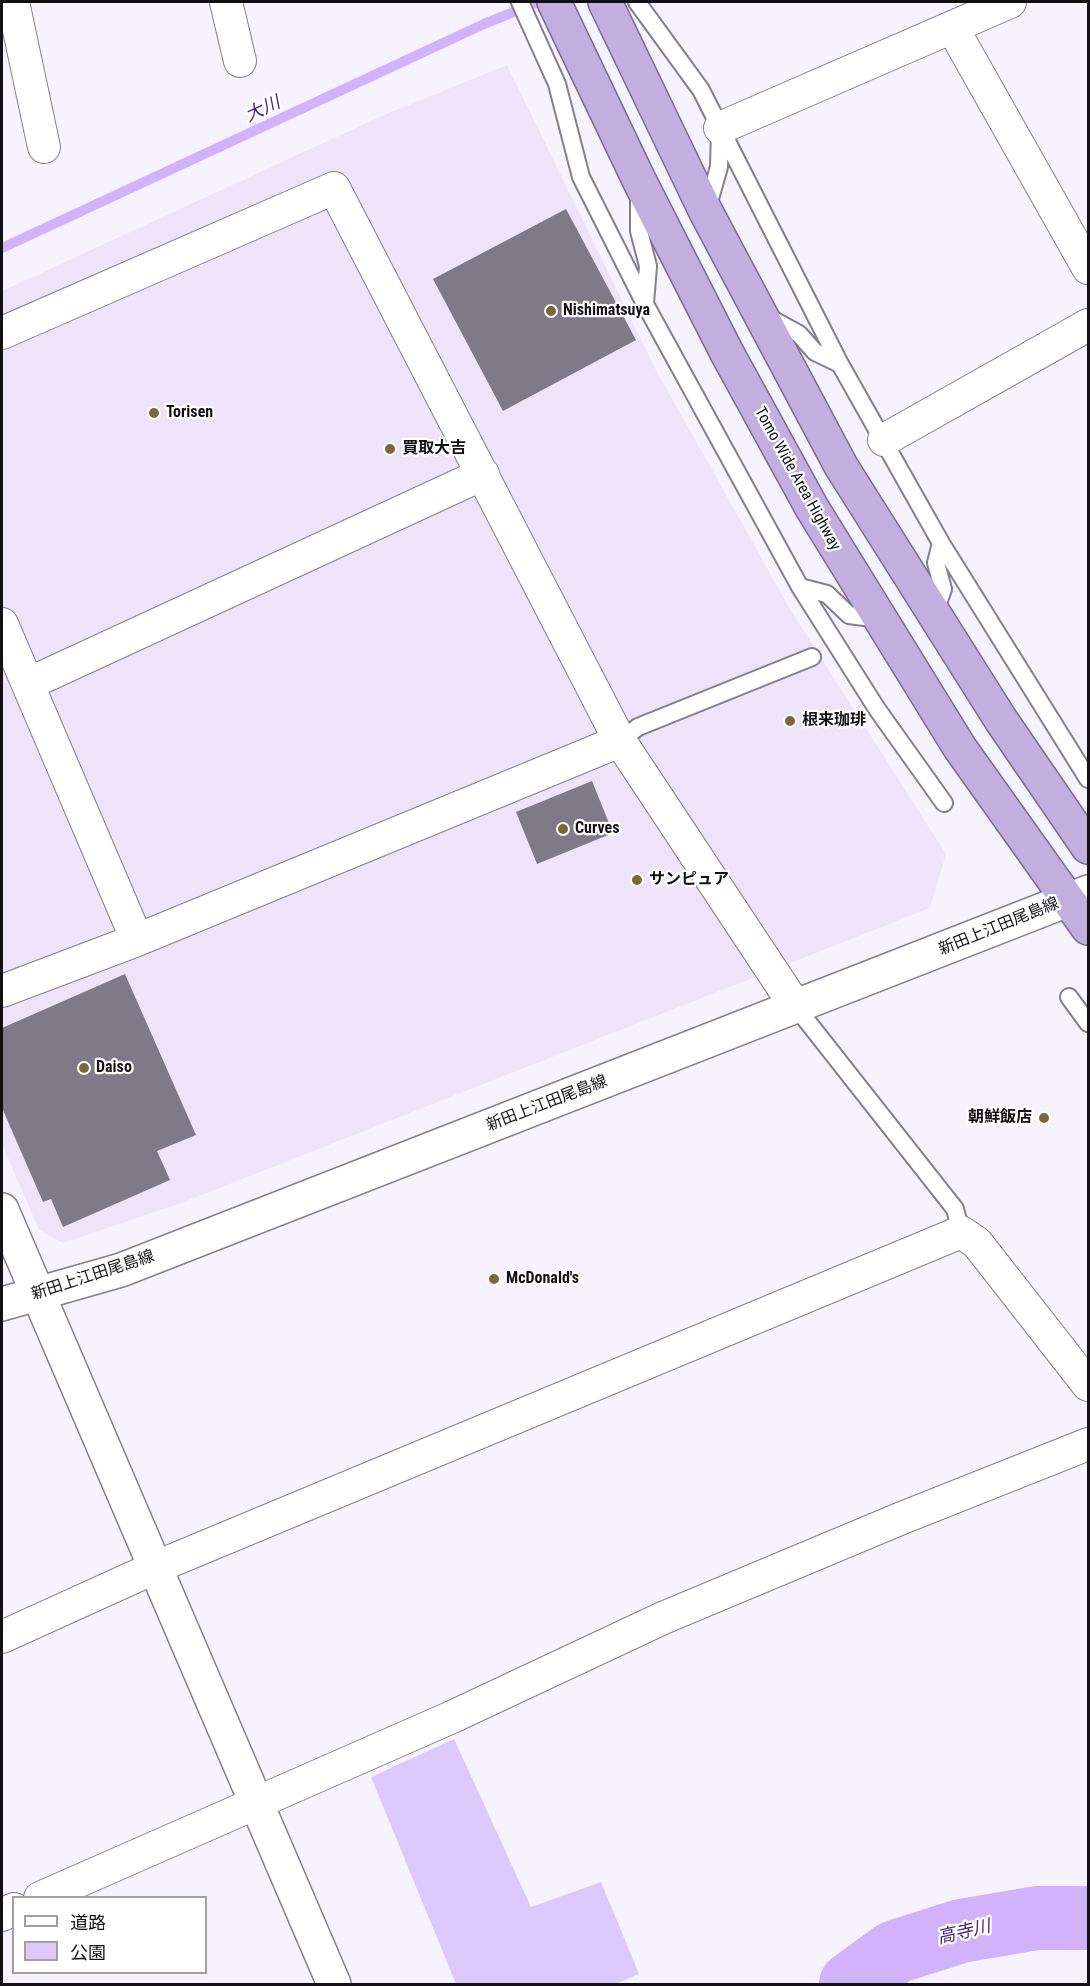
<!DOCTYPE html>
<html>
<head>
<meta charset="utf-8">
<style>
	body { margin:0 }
	#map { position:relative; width:1090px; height:1986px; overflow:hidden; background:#f6f2fe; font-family:"Roboto Condensed","Noto Sans JP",sans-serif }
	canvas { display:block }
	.frame { position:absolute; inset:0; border:3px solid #121015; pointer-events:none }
	.legend { position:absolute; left:12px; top:1896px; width:195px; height:78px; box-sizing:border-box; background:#fff; border:2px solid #a09fa1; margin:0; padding:8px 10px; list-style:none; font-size:18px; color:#121015 }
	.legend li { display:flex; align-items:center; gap:12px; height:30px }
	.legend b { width:30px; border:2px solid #a09fa1 }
</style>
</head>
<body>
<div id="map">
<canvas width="1090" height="1986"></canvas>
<div class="frame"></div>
<ul class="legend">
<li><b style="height:8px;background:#fff"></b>道路</li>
<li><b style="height:16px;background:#dcc8fb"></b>公園</li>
</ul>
</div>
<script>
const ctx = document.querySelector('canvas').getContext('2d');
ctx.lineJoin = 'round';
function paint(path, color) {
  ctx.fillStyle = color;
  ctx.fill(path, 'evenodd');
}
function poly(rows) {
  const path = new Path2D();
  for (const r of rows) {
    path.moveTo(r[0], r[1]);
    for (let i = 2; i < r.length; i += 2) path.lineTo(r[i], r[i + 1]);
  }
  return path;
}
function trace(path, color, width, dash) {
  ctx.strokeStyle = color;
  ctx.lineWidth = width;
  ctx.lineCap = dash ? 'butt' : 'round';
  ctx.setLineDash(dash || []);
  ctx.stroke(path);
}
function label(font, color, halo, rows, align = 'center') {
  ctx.font = font + ' "Roboto Condensed","Noto Sans JP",sans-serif';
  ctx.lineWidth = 4.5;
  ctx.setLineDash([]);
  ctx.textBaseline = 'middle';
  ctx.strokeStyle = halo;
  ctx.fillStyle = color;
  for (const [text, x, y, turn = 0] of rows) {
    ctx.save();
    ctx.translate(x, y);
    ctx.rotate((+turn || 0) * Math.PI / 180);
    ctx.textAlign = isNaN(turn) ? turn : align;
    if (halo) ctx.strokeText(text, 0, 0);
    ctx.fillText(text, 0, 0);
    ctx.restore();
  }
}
const built = poly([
	[507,65,656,370,790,609,946,854,930,908,184,1202,63,1243,39,1230,2,1144,2,291,384,115]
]);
const green = poly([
	[454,1739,531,1907,601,1882,639,1974,616,1984,456,1984,371,1777]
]);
const stream = poly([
	[2,248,484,24,538,2]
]);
const river = poly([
	[851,1984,895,1952,961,1931,1037,1918,1088,1918]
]);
const building = poly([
	[566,209,636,340,503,411,433,279],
	[592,781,613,833,537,864,516,812],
	[125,974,196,1135,157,1151,170,1180,63,1227,51,1199,43,1202,2,1108,2,1028]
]);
const service = poly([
	[520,2,557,84,581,177,645,304,800,587,877,709,944,803],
	[637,2,701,90,840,364,941,543,1088,779],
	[639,195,639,231,648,266,645,303],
	[707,209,719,167,720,129],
	[768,317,799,334,815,352,840,364],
	[800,587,827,594,849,615,879,619],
	[934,614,943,589,936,563,941,543],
	[620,741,638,727,812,657],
	[1069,997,1088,1023],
	[796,1007,955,1209,961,1232]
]);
const minor = poly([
	[13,2,44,147],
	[226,2,240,61],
	[952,27,1088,268],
	[720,128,1010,2],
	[2,333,334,188,620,741,796,1007],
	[884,440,1088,325],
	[2,624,137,940],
	[28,684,483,474],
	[2,991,137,940,620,741],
	[2,1637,154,1568,961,1232,977,1243,1088,1385],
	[40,1898,452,1717,663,1618,902,1518,1088,1444],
	[2,1915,14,1909]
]);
const tertiary = poly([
	[2,1210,334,1984]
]);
const secondary = poly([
	[2,1304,121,1270,1088,892]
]);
const trunk = poly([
	[554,2,639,180,727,353,812,508,960,748,1088,928],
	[605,2,706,212,841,466,1001,720,1088,847]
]);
const markers = [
	[551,311,6,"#786936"],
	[154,413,6,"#786936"],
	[390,449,6,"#786936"],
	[790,721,6,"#786936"],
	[563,829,6,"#786936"],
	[637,880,6,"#786936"],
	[84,1068,6,"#786936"],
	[1044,1118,6,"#786936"],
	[494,1279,6,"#786936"]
];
const poiNames = [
	["Nishimatsuya",563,311],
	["Torisen",166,413],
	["買取大吉",402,449],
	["根来珈琲",802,721],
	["Curves",575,829],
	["サンピュア",649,880],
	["Daiso",96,1068],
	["朝鮮飯店",1032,1118,"right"],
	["McDonald's",506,1279]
];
const streetNames = [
	["Tomo Wide Area Highway",797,479,61],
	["新田上江田尾島線",999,927,-22],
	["新田上江田尾島線",547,1104,-21],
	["新田上江田尾島線",93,1276,-18]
];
const waterNames = [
	["大川",263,110,-25],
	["高寺川",964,1933,-13]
];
paint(built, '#ede4fa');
paint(green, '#dcc8fb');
trace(stream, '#d1b3fb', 10);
trace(river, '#d1b3fb', 64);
paint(building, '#7f7a87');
trace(service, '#847f8d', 20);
trace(minor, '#847f8d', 34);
trace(tertiary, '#847f8d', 36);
trace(secondary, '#847f8d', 36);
trace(trunk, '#7b6a93', 36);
trace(service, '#fff', 16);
trace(minor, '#fff', 32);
trace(tertiary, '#fff', 33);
trace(secondary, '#fff', 33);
trace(trunk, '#c2aedf', 33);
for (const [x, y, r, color] of markers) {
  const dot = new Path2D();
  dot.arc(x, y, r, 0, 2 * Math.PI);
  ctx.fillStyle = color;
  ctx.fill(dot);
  trace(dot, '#fff', 2);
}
label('bold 16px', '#121015', '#fff', poiNames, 'left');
label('16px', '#121015', '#fff', streetNames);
label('italic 18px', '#4b2274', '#fff', waterNames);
</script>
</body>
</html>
